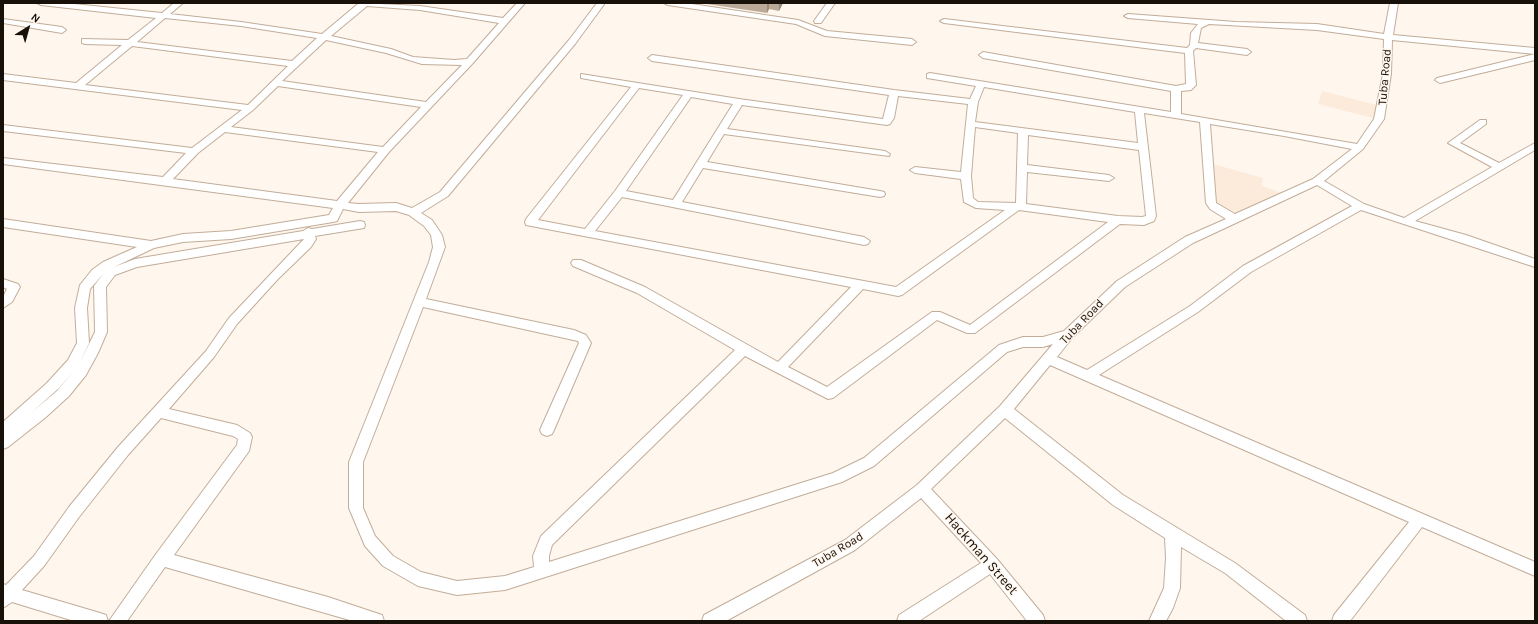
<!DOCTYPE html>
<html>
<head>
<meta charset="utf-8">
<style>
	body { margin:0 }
	#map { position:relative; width:1538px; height:624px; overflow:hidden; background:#fff6ee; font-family:Karla,sans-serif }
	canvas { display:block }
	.frame { position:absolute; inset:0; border:4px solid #181109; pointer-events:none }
	.north { position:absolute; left:8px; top:8px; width:40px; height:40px; -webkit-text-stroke:3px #fff6ee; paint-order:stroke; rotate:37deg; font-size:11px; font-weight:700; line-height:16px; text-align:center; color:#181109 }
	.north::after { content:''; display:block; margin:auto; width:14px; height:18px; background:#181109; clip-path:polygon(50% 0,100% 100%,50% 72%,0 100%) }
</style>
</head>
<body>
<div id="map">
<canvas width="1538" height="624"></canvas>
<div class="frame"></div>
<div class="north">N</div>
</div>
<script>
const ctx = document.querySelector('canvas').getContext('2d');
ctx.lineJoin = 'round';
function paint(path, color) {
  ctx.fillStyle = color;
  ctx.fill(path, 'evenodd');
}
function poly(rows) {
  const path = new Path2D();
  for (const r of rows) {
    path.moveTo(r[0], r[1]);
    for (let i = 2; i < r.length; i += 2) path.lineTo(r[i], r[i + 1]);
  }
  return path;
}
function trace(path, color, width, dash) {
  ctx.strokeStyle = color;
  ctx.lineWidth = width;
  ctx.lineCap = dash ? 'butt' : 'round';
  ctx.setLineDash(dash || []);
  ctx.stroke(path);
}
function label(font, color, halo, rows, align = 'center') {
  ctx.font = font + ' Karla,sans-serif';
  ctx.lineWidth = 3;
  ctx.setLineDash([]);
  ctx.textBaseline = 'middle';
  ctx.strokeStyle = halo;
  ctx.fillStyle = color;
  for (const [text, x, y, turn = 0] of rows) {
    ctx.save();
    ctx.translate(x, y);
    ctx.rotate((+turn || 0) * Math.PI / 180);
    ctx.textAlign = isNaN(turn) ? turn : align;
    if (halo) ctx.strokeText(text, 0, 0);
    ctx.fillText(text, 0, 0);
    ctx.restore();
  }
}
const built = poly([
	[1322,91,1377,105,1373,118,1318,104],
	[1213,164,1263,178,1262,186,1284,194,1236,212,1216,204]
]);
const minor = poly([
	[37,3,64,3,162,13,174,3,183,3,170,14,241,22,322,34,359,3,420,6,503,18,517,3,525,3,473,63,389,152,348,203,359,204,396,203,412,208,440,192,569,40,597,3,605,3,575,44,448,196,421,213,432,220,442,235,445,247,426,299,574,330,586,335,591,343,554,430,552,434,547,436,542,434,540,430,579,343,578,341,423,307,363,462,363,508,375,536,393,556,421,572,457,581,505,576,534,567,533,556,541,536,735,350,637,293,573,266,571,263,573,260,581,260,645,287,778,362,851,287,526,225,525,222,526,219,631,87,581,78,581,74,739,99,883,119,889,95,652,61,648,58,652,55,894,90,970,99,976,86,927,78,927,74,930,73,1171,112,1171,91,983,58,979,55,983,52,1176,86,1186,84,1185,53,944,23,940,21,944,19,1187,48,1190,45,1191,33,1198,24,1128,18,1124,16,1128,14,1236,22,1317,24,1384,34,1390,3,1398,3,1393,35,1535,48,1535,54,1392,40,1391,74,1384,119,1363,149,1324,181,1364,204,1404,218,1492,167,1448,143,1480,120,1486,120,1486,124,1460,143,1499,163,1535,143,1535,150,1415,221,1466,235,1535,259,1535,267,1361,210,1251,272,1198,312,1099,375,1535,562,1535,576,1422,527,1350,621,1332,621,1334,615,1409,522,1050,365,1014,409,1123,495,1235,563,1305,615,1307,621,1286,621,1225,573,1181,547,1180,588,1173,608,1166,621,1149,621,1164,588,1166,558,1165,538,1113,505,1005,418,931,489,997,559,1043,615,1045,621,1027,621,990,574,919,621,897,621,899,615,981,563,921,498,855,550,726,621,702,621,704,615,845,540,917,485,1000,406,1053,344,1043,347,1023,347,1007,352,874,466,842,482,505,590,457,595,418,586,383,566,365,546,349,508,349,462,429,262,433,247,431,235,424,226,409,215,396,211,359,212,343,209,337,221,333,222,231,239,183,242,154,248,114,267,135,259,303,231,308,228,312,229,360,221,364,222,365,225,364,228,315,236,316,239,311,247,277,280,237,324,214,357,169,409,237,425,250,433,252,437,249,451,174,555,328,597,382,615,384,621,353,621,165,567,127,621,109,621,156,554,237,445,238,439,233,436,161,418,128,455,79,517,44,566,22,590,100,613,106,615,108,621,74,621,12,602,3,608,3,584,6,585,34,556,69,507,118,447,206,351,229,318,304,239,137,267,115,275,106,287,107,332,98,353,86,375,69,396,46,417,8,447,3,449,3,422,47,383,68,360,77,343,75,308,80,285,92,270,103,262,137,247,3,227,3,219,151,241,183,234,231,231,329,215,333,208,3,164,3,158,163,177,186,153,3,131,3,125,192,148,242,110,3,80,3,74,76,83,122,45,85,44,82,43,82,39,128,40,156,18,41,5,37,3],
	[367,6,420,10,499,23,467,59,454,60,413,57,391,49,331,36,367,6],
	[165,18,241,26,317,38,292,61,137,42,165,18],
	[1209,24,1317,30,1384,39,1383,74,1374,119,1357,144,1181,114,1181,91,1191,90,1196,85,1193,51,1196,48,1247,55,1251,52,1247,49,1198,43,1201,28,1209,24],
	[326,40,386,53,422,64,462,65,426,102,282,81,326,40],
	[132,46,288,66,248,105,85,85,132,46],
	[278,86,421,107,383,147,231,127,253,110,278,86],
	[984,87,1135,112,1138,143,975,122,978,102,984,87],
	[639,88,683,95,615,191,585,229,538,220,639,88],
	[898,96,968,104,961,172,915,167,910,170,915,173,961,179,964,202,976,208,1005,210,896,287,595,231,622,197,864,245,868,244,870,241,864,237,682,202,703,168,880,197,884,196,885,194,884,192,880,191,707,162,724,134,889,156,890,154,885,151,727,129,742,105,887,125,890,124,894,118,898,96],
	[691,97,733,104,673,200,626,191,691,97],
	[1144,113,1200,122,1206,203,1210,209,1226,219,1185,237,1117,281,1064,331,1043,337,1023,337,999,345,864,458,833,473,549,562,549,556,552,545,745,356,828,399,833,398,937,320,967,333,975,333,1120,224,1144,225,1154,221,1156,216,1144,113],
	[1210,124,1284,136,1352,149,1313,179,1235,214,1216,203,1210,124],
	[975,127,1018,133,1016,203,978,202,973,198,971,176,975,127],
	[225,132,378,152,337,201,173,179,198,153,225,132],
	[1028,135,1139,150,1146,216,1142,217,1118,216,1026,204,1027,172,1109,181,1114,178,1109,175,1027,165,1028,135],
	[1317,185,1352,206,1243,266,1190,306,1087,370,1057,357,1072,338,1125,287,1193,243,1317,185],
	[1019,210,1108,222,970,325,940,312,932,312,827,387,788,367,863,289,898,296,902,295,1019,210],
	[104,273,94,286,95,332,80,362,89,343,87,308,90,289,104,273],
	[73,372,59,388,32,412,57,391,73,372],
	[664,3,685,3,798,20,827,31,912,39,916,42,912,45,825,36,796,24,668,5,664,3],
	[827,3,835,3,821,23,815,23,814,21,827,3],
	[3,19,62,27,66,30,62,33,3,23,3,19],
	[1535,54,1535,60,1440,83,1435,80,1437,78,1535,54],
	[3,279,18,284,20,287,12,302,3,308,3,297,7,289,3,287,3,279]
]);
const wall = poly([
	[700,3,783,3,779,11,769,9,767,13]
]);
const shadedWall = poly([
	[767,3,769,3,769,9,767,13],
	[779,3,783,3,779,11]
]);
const streetNames = [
	["Tuba Road",1385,77,-85],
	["Tuba Road",1082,322,-46],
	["Tuba Road",838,550,-31]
];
const nearStreetnames = [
	["Hackman Street",981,554,49]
];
paint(built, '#fcebdb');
trace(minor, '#c2ad99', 2);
paint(minor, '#fff');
paint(wall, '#bcaa98');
paint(shadedWall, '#998b7c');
label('12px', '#181109', '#fff6ee', streetNames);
label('14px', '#181109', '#fff6ee', nearStreetnames);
</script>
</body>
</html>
